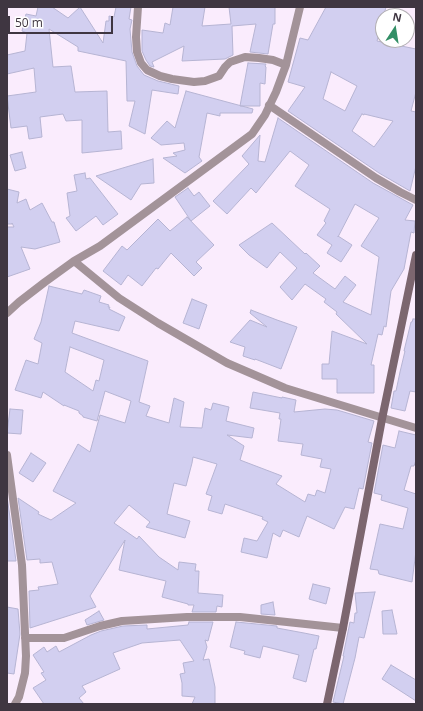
<!DOCTYPE html>
<html>
<head>
<meta charset="utf-8">
<style>
	body { margin:0 }
	#map { position:relative; width:423px; height:711px; overflow:hidden; background:#faecfd; font-family:"Open Sans",sans-serif }
	canvas { display:block }
	.frame { position:absolute; inset:0; border:8px solid #3f3641; pointer-events:none }
	.north { position:absolute; left:375px; top:8px; width:40px; height:40px; box-sizing:border-box; background:#fff; border:1px solid #b2afb3; border-radius:50%; rotate:12deg; font-size:11px; font-weight:700; line-height:16px; text-align:center; color:#3f3641 }
	.north::after { content:''; display:block; margin:auto; width:14px; height:18px; background:#338f66; clip-path:polygon(50% 0,100% 100%,50% 72%,0 100%) }
	.scale { position:absolute; left:8px; top:16px; width:105px; height:18px; box-sizing:border-box; border:2px solid #3f3641; border-top:0; padding-left:5px; font-size:12px; line-height:14px; white-space:nowrap; color:#3f3641; -webkit-text-stroke:3px #fff; paint-order:stroke }
</style>
</head>
<body>
<div id="map">
<canvas width="423" height="711"></canvas>
<div class="frame"></div>
<div class="north">N</div>
<div class="scale">50 m</div>
</div>
<script>
const ctx = document.querySelector('canvas').getContext('2d');
ctx.lineJoin = 'round';
function paint(path, color) {
  ctx.fillStyle = color;
  ctx.fill(path, 'evenodd');
}
function poly(rows) {
  const path = new Path2D();
  for (const r of rows) {
    path.moveTo(r[0], r[1]);
    for (let i = 2; i < r.length; i += 2) path.lineTo(r[i], r[i + 1]);
  }
  return path;
}
function trace(path, color, width, dash) {
  ctx.strokeStyle = color;
  ctx.lineWidth = width;
  ctx.lineCap = dash ? 'butt' : 'round';
  ctx.setLineDash(dash || []);
  ctx.stroke(path);
}
const building = poly([
	[38,7,52,7,68,18,80,7,103,43,106,21,109,21,109,16,114,17,116,7,131,7,129,19,132,20,130,29,132,52,137,66,144,75,158,81,179,86,178,94,152,90,145,134,129,126,135,101,127,101,126,61,78,51,78,47,49,29,53,67,71,66,75,92,107,91,108,132,121,131,122,149,82,153,82,120,66,121,63,114,40,117,42,137,29,139,27,126,11,128,7,96,36,92,34,68,7,74,7,55,25,51,27,33,22,31,26,14,36,16,38,7],
	[173,7,205,7,202,26,231,24,229,7,275,7,275,24,273,24,268,54,250,52,256,24,232,26,233,55,225,59,182,61,184,46,152,62,154,67,150,66,146,60,142,51,142,30,163,33,165,23,170,25,173,7],
	[326,7,386,7,377,41,416,49,416,92,411,111,416,112,416,166,410,191,379,173,288,111,305,87,288,82,300,38,308,40,326,7],
	[331,72,357,86,345,111,323,99,331,72],
	[362,114,364,115,364,114,393,121,374,147,352,131,362,114],
	[248,63,266,64,265,66,266,67,265,84,260,83,260,106,240,106,248,63],
	[186,91,253,109,252,113,220,113,220,116,207,113,199,157,202,161,185,173,163,158,177,156,173,153,185,150,184,143,161,145,151,138,167,121,175,128,186,91],
	[278,118,373,183,413,205,405,220,415,221,414,233,411,232,404,269,391,291,386,327,384,326,382,335,378,334,371,365,374,365,374,393,337,393,337,379,322,379,322,364,329,364,332,331,367,344,336,314,337,312,324,302,326,299,305,284,292,300,280,287,297,268,280,252,267,268,249,255,239,245,272,223,305,254,306,253,320,266,313,273,335,289,345,276,356,285,343,302,371,315,379,257,361,246,379,218,355,204,338,237,338,236,352,245,341,262,327,253,332,245,317,235,326,223,324,221,330,209,295,186,309,165,290,151,256,193,251,188,227,214,213,201,249,164,242,156,260,135,258,161,265,162,278,118],
	[22,152,26,168,15,171,10,155,22,152],
	[153,159,154,183,141,184,131,200,96,176,153,159],
	[85,173,86,179,90,178,118,214,103,225,96,216,76,231,66,218,70,216,67,193,77,191,74,175,85,173],
	[188,188,194,196,199,192,210,206,191,221,175,197,188,188],
	[7,189,19,192,17,203,26,199,30,210,42,203,52,222,54,222,60,242,35,249,21,247,30,269,7,277,7,227,14,227,12,223,12,224,7,224,7,189],
	[187,217,214,245,196,262,202,268,194,276,171,253,158,269,156,268,142,286,128,275,121,285,103,271,122,246,127,250,158,219,170,231,187,217],
	[49,286,82,294,84,290,101,296,99,302,109,305,108,307,110,307,109,309,125,317,119,331,75,321,72,333,148,361,139,402,150,406,146,416,169,423,174,398,184,402,180,427,202,428,205,408,211,410,213,403,229,407,226,421,254,428,252,438,227,435,244,446,240,460,282,476,276,484,305,502,308,494,315,496,317,490,325,493,331,469,320,467,322,459,301,455,303,444,278,441,281,419,279,419,280,413,250,408,253,392,282,398,282,397,296,400,294,412,325,409,337,410,374,421,368,442,372,443,363,489,359,488,354,509,345,507,334,529,307,516,299,537,283,530,280,537,273,533,267,558,241,552,244,538,257,541,268,522,262,519,263,517,225,504,222,514,208,510,212,496,206,494,217,464,193,457,192,463,186,486,174,483,167,514,190,521,185,538,146,527,150,522,129,505,114,523,137,539,139,536,159,557,178,570,179,562,196,564,195,571,199,571,198,593,223,595,222,607,217,606,216,612,192,612,194,605,188,605,188,604,162,597,166,581,119,570,125,540,90,596,96,607,30,628,29,591,39,590,38,587,58,584,52,562,40,563,40,559,27,560,18,498,39,512,38,514,51,520,76,503,53,491,78,444,90,452,100,415,125,423,131,401,105,391,97,421,83,417,83,416,79,413,79,411,64,405,64,406,43,392,41,398,15,390,26,360,38,364,42,343,34,339,41,322,49,286],
	[70,347,104,360,99,381,96,380,93,391,65,372,70,347],
	[192,299,207,305,199,329,183,323,192,299],
	[251,310,277,320,297,327,281,369,255,359,255,360,243,356,245,347,230,342,250,320,267,327,250,313,251,310],
	[413,319,416,319,416,392,410,391,405,411,391,408,394,391,396,391,400,372,405,351,404,351,411,322,412,322,413,319],
	[10,409,23,410,21,434,7,433,10,409],
	[399,431,416,435,416,460,414,466,411,466,404,490,416,494,416,551,412,582,379,574,378,570,370,569,380,524,403,529,408,508,381,500,382,495,374,493,383,445,395,448,399,431],
	[31,453,46,463,33,482,19,473,31,453],
	[7,496,16,561,7,561,7,496],
	[313,584,330,588,326,604,309,599,313,584],
	[375,592,364,638,359,637,355,658,343,704,333,702,344,656,343,656,350,622,354,623,355,613,357,613,355,593,375,592],
	[273,602,275,615,261,614,261,605,273,602],
	[7,607,18,609,20,634,14,674,7,673,7,607],
	[392,610,397,634,383,634,382,611,392,610],
	[99,611,104,620,87,625,85,620,99,611],
	[189,622,213,622,208,641,205,640,207,647,203,660,209,659,215,687,215,704,192,704,195,697,182,696,182,683,180,674,185,673,183,663,194,661,180,640,142,643,113,653,120,669,82,686,86,692,79,698,84,704,44,704,33,688,46,680,41,673,44,672,33,655,44,647,47,652,56,646,59,652,91,635,101,631,123,626,147,625,147,629,188,625,189,622],
	[236,622,277,626,277,628,304,633,319,636,316,649,314,649,306,682,293,678,299,655,263,646,260,658,244,654,245,651,230,647,236,622],
	[391,665,416,680,416,701,382,679,391,665]
]);
const street = poly([
	[138,7,136,37,137,52,141,63,147,70,160,76,172,79,194,82,205,81,219,76,225,67,230,62,245,57,259,58,273,60,286,65],
	[269,105,376,178,400,192,416,200],
	[74,261,119,298,158,323,227,363,285,388,416,428],
	[7,313,19,302,45,282,74,261,100,246,252,134,265,115,276,92,286,65,300,7],
	[7,455,22,565,26,656,25,673,19,697,15,704],
	[25,638,64,638,100,626,122,621,187,617,240,617,343,628]
]);
const secondary = poly([
	[327,704,343,628,382,419,416,255]
]);
paint(building, '#d2cff0');
trace(building, '#b6b4d3', 1);
trace(street, '#a39399', 8);
trace(secondary, '#7c666f', 8);
</script>
</body>
</html>
